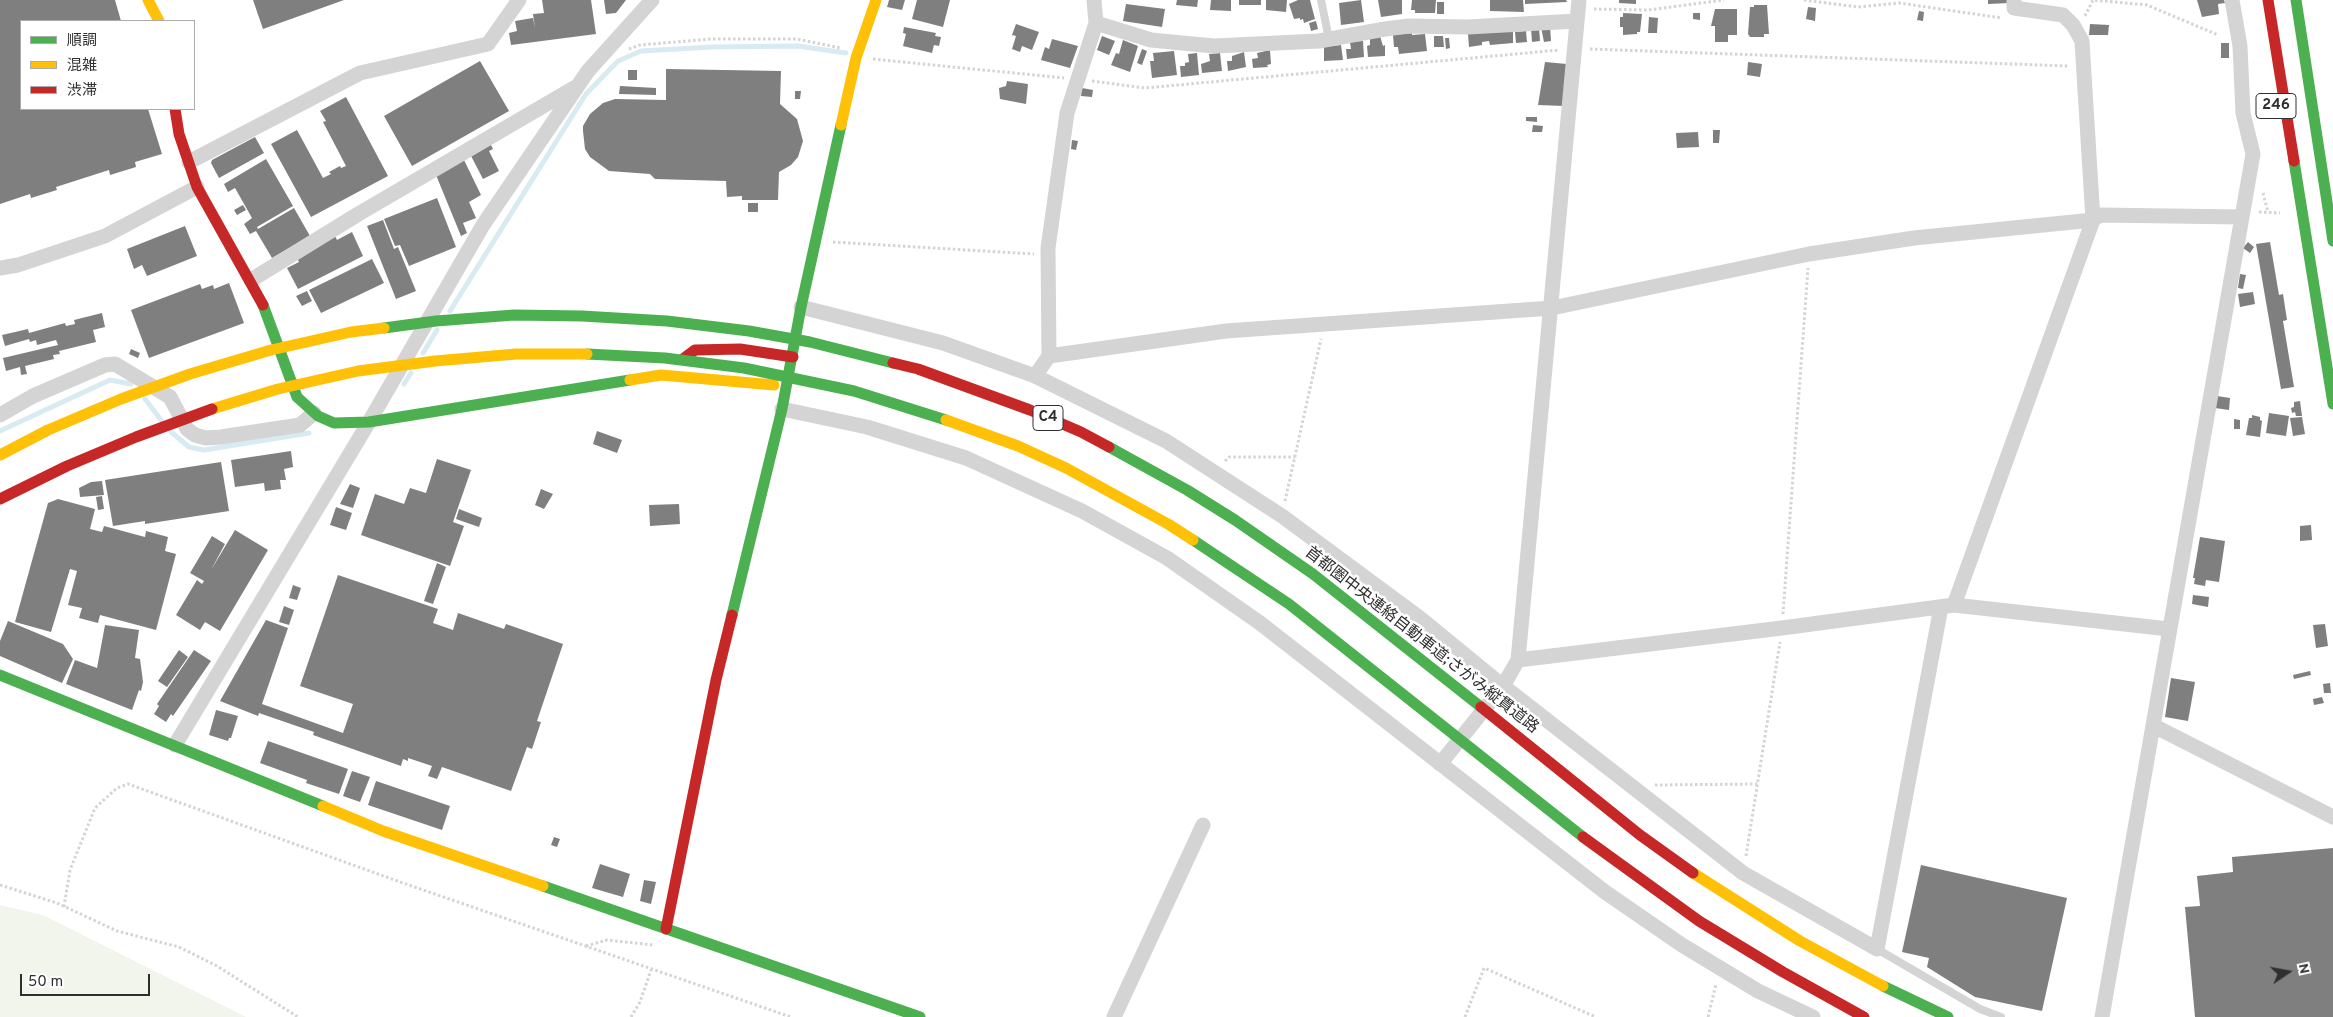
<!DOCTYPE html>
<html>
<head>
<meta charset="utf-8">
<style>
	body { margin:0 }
	#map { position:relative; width:2333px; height:1017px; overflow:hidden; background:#fff; font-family:Overpass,"Noto Sans JP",sans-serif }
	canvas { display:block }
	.legend { position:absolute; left:20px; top:20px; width:175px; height:90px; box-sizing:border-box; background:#fff; border:1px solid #acacac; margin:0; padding:6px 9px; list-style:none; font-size:15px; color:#2f2f2f }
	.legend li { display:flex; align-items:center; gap:10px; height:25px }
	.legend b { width:25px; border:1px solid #acacac }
	.north { position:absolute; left:2263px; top:947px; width:50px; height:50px; -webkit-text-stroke:4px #fff; paint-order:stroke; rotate:78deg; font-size:14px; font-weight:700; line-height:20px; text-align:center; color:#2f2f2f }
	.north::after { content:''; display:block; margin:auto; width:18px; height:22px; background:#2f2f2f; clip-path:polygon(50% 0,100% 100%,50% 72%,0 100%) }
	.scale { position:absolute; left:20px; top:974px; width:130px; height:22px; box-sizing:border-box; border:2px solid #2f2f2f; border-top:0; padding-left:6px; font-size:15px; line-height:18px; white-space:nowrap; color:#2f2f2f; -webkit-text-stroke:4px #fff; paint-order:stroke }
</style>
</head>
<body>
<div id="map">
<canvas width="2333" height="1017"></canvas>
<ul class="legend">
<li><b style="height:6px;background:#4caf50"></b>順調</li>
<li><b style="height:6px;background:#ffc107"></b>混雑</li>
<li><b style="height:6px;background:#c62828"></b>渋滞</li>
</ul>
<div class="north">N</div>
<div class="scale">50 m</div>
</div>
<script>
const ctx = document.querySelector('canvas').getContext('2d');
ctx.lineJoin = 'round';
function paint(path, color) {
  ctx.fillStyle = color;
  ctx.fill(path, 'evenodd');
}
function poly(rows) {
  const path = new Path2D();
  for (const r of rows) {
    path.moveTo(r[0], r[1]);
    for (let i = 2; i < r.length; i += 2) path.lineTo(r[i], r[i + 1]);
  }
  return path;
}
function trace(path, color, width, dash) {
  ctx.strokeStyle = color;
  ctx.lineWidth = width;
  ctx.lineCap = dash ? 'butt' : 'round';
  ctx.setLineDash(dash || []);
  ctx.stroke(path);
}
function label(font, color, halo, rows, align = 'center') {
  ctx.font = font + ' Overpass,"Noto Sans JP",sans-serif';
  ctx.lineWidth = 5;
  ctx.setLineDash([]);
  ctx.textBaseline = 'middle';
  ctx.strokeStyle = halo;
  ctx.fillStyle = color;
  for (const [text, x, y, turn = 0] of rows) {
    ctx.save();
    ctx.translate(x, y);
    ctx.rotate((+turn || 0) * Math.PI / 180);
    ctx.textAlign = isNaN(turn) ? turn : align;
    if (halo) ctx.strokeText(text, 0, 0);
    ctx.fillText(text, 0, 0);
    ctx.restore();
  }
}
const green = poly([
	[0,905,43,915,246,1017,0,1017]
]);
const stream = poly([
	[450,311,586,94,618,61,641,51,712,47,798,46,846,53],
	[423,353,437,330],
	[404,384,411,373],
	[145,399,161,420],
	[0,431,110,380,131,384],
	[171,432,189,447,204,450,309,433]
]);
const building = poly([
	[0,0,115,0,121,21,21,21,21,109,148,109,162,154,135,162,136,167,110,175,109,170,56,187,57,190,31,198,30,194,0,204],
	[253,0,344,0,263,29],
	[542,0,591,0,596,34,511,45,509,33,517,31,515,21,533,18,535,28,533,14,544,13],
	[604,0,626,0,616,13,606,14],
	[889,0,905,0,902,10,887,7],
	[917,0,950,0,943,27,912,19],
	[1177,0,1198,0,1197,7,1176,5],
	[1211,0,1231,0,1231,11,1210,10],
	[1239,0,1261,0,1261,5,1239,5],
	[1266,0,1287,0,1286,12,1266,10],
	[1298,0,1310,0,1315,19,1304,23,1303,19,1300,20,1300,18,1294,19,1289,4],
	[1361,0,1364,22,1341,25,1339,3],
	[1378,0,1402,0,1402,14,1381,17],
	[1412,0,1436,0,1435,13,1415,13,1415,10,1411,10],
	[1490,0,1523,0,1524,12,1490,11],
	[1525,0,1566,0,1567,2,1525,4],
	[1619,0,1636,0,1636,4,1619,3],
	[1988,0,2009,0,2009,3,1988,4],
	[2197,0,2224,0,2225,3,2218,4,2219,14,2202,17],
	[1437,2,1444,2,1444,14,1437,14],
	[1126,4,1165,9,1162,27,1123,21],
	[1754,5,1767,5,1769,34,1764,34,1764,37,1750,37,1748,34,1750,7,1754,7],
	[1808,7,1816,8,1815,21,1806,19],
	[1715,9,1737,9,1737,35,1728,35,1728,42,1715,42,1715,26,1711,26],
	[1919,11,1924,12,1923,21,1917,20],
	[1623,13,1642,14,1640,32,1637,32,1637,34,1623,35,1623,27,1620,27,1620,17,1623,17],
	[1693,13,1700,13,1700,20,1693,19],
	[1649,17,1658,18,1657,33,1648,33],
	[1316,21,1318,29,1311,31,1309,23],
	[1016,24,1039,32,1032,50,1022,46,1020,52,1012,49,1016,36,1012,35],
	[2090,24,2109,25,2108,35,2089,35],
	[1550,26,1551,41,1544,42,1541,27],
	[904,27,936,33,935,36,941,37,939,46,934,45,932,53,903,46,906,34,903,33],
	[1539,27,1540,41,1532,42,1531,28],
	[1513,30,1513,43,1490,45,1489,41,1482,42,1482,45,1469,47,1468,34],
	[1526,31,1527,42,1516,43,1515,32],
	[1412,33,1412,35,1425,34,1427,51,1399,54,1398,47,1394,47,1393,35],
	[1102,36,1115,41,1109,55,1097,50],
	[1380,36,1383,46,1385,45,1385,56,1368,57,1367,46,1370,45,1370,37],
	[1434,36,1443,36,1444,47,1434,47],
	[1445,38,1449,38,1450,48,1446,49],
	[1052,39,1078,46,1070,68,1041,60,1045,47,1049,49],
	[1123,40,1138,46,1130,72,1111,65,1116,53,1119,54],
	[1363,41,1364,57,1347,59,1346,49,1351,49,1350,42],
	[2221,43,2229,43,2229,58,2221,58],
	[1341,45,1343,60,1324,61,1324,47],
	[1142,49,1147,51,1142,65,1137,63],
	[1270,50,1271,64,1267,65,1268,67,1253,68,1252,59,1258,58,1257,53],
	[1174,51,1177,75,1152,78,1150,61,1154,61,1153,53],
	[1244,52,1246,67,1228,71,1227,61,1232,61,1232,56],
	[1197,53,1199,75,1181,77,1180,66,1185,66,1185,63,1189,62,1188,54],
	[1220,53,1222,71,1202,73,1201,64,1210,61,1209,54],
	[480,61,509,111,412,166,384,116],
	[1545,62,1567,64,1564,106,1538,105],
	[1748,62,1762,64,1760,77,1747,75],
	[666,69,781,71,780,104,797,119,803,141,798,157,791,165,779,172,778,200,742,200,742,196,727,197,726,181,655,179,650,174,609,171,590,157,585,149,583,131,583,126,590,114,603,103,615,99,666,100],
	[628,70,637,70,637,80,628,80],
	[1007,81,1028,84,1026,104,1000,99,999,88,1006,86],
	[620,86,656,88,656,95,619,94],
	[1082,88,1093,90,1092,97,1081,96],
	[795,91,801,91,800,99,795,99],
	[346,97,388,176,311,217,271,144,297,130,323,178,331,174,329,172,340,166,341,168,346,166,323,122,326,121,320,111],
	[1526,117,1537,117,1537,122,1526,121],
	[1533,125,1543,126,1542,132,1532,132],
	[1713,130,1720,130,1719,143,1713,143],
	[1698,132,1699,147,1677,148,1676,133],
	[255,137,264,153,219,178,211,163,212,160],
	[1072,140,1078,141,1076,150,1071,149],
	[490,143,493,149,489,151,499,171,483,179,470,154],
	[266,159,293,206,257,227,258,229,294,208,310,236,272,258,256,231,250,234,244,224,252,218,235,188,228,192,224,184],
	[464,160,481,195,469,202,476,218,463,223,467,233,461,236,436,175],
	[437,198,456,247,409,266,400,245,395,246,384,219],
	[748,203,758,203,758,212,748,212],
	[243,205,246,210,237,215,234,210],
	[383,220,394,249,398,247,416,291,396,299,367,226],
	[185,226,197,256,147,276,142,265,134,269,127,249],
	[352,232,363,256,298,289,287,268,299,262,297,258,335,236,337,240],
	[2248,242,2254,247,2250,253,2243,248],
	[2270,242,2279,295,2283,294,2287,320,2283,321,2294,387,2281,389,2256,244],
	[372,259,384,283,321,313,309,290],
	[2240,274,2246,275,2243,289,2238,288],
	[229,283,244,323,149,358,131,310,200,284,202,289,213,285,214,289],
	[307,291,312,301,302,306,296,296],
	[2253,292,2255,304,2240,307,2238,294],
	[102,313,105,327,93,330,96,342,59,351,60,354,53,355,54,359,25,366,27,374,21,375,20,367,6,371,3,358,58,345,56,340,37,345,36,340,30,342,29,339,5,346,2,335,28,329,29,333,65,323,66,326,75,324,74,320],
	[131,349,140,353,138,358,129,354],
	[2217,396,2230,398,2229,410,2215,408],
	[2300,401,2302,416,2296,416,2295,412,2292,413,2291,408,2294,407,2294,402],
	[2269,413,2289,416,2286,436,2266,433],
	[2252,415,2260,417,2260,420,2262,421,2260,437,2246,435,2249,418,2252,418],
	[2302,417,2305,434,2293,436,2290,418],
	[2234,419,2240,420,2240,429,2234,429],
	[597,431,622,440,617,453,593,444],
	[291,451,293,467,284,469,286,480,280,480,281,489,265,491,264,483,235,487,231,460],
	[437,459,471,470,453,522,464,526,450,566,361,535,375,494,404,504,410,488,426,493],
	[221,462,229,511,145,524,145,521,113,526,105,480],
	[102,481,104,495,80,497,79,488,91,482],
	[350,484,360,488,353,508,340,504],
	[541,489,553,494,544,509,535,505],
	[102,496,104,509,98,510,96,497],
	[58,499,95,509,90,529,102,532,104,526,145,537,146,531,168,537,165,551,176,554,156,630,100,615,98,623,79,618,82,608,68,605,77,571,70,569,51,632,15,622,48,503],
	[679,504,680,524,650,526,649,505],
	[336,507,352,513,346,530,330,525],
	[459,509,482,518,479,527,456,519],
	[2311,525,2312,540,2300,541,2300,526],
	[235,530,268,550,220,631,205,622,200,630,176,615,197,580,202,584,204,581,190,573,212,536,225,544,211,570],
	[2200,537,2225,541,2219,582,2206,580,2205,586,2194,584,2195,578,2193,578],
	[437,563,446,567,433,604,424,601],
	[338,575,438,609,433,623,453,630,458,613,504,629,506,624,563,644,537,721,541,722,532,749,527,747,511,791,442,767,437,779,428,776,432,766,408,758,408,761,403,759,401,766,313,735,314,732,259,713,258,716,220,701,266,620,288,628,262,704,343,733,353,704,300,686],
	[293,585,301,588,297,600,289,598],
	[2193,595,2209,597,2208,607,2192,604],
	[284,606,294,610,289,625,279,622],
	[8,621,63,644,73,659,62,683,0,656,0,641],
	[2325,624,2328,646,2316,648,2313,625],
	[105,625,139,630,135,658,140,659,143,682,141,691,139,690,132,710,66,684,75,660,97,668],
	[179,650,188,657,167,687,158,681],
	[194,650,211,661,173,716,171,714,166,722,154,714,159,706,157,704],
	[2310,671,2311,675,2294,679,2293,675],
	[2171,678,2195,682,2188,721,2165,717],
	[2330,683,2331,693,2324,693,2323,684],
	[2322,697,2324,703,2314,705,2313,699],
	[216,710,238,716,231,738,229,738,228,741,209,735],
	[268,741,348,769,339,794,306,783,307,780,260,763],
	[352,771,370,777,360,802,343,796],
	[376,781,450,806,442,830,368,805],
	[554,837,560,839,557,847,551,845],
	[2333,848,2333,1017,2195,1017,2185,907,2200,906,2197,876,2233,872,2232,857],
	[600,864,630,874,623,897,592,888],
	[1921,865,2067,898,2042,1011,1975,997,1927,967,1929,958,1902,952],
	[644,880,656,882,651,904,640,901]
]);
const path = poly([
	[1804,0,1858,7,1899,3,2002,18],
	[1594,9,1648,10,1724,0],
	[2085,16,2093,0,2147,5,2218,35],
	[629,49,640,45,711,39,797,39,841,48],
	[1590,49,2068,66],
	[873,59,1064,78],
	[1092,81,1145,88,1559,50],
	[2263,193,2268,212],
	[2259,212,2280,213],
	[833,242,1034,254],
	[1225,461,1229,457,1295,457],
	[1285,501,1321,339],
	[1783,614,1808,268],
	[1655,785,1757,784],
	[1746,856,1780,642],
	[0,885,57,903,117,931,179,947,217,966,298,1017],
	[64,907,70,870,95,808,117,788,128,784,403,883,791,1017],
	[586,946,607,940,653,945],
	[631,1017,640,1002,651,970],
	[1465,1017,1484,968,1596,1017],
	[1708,1017,1716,984]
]);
const lane = poly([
	[1321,0,1329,39],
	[1877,949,1980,1009,2001,1017]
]);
const street = poly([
	[2232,0,2240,46,2243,113,2253,154,2242,217],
	[1096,23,1151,40,1214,46,1319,41,1385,29,1409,26,1468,27,1577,21],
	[189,162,360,73,488,44,519,0],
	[0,268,18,265,105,236,197,187],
	[251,280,360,213,574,88],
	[801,307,943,343,1035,376,1166,441,1282,516,1420,618,1503,686,1743,873,1877,949,1941,607],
	[1049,356,1226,331,1552,308,1809,254,1914,238,2093,220,2100,215,2242,217,2102,1017],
	[1035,376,1049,356,1048,248,1067,113,1096,23,1094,0],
	[782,409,867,427,966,458,1082,511,1167,558,1260,623,1605,892,1682,945,1758,991,1813,1017],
	[0,415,33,396,105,365,115,364,170,397,187,429,195,435,206,438,221,437,300,425,314,413],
	[1954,605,2093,220,2082,41,2073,25,2063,15,2014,8,2014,0],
	[1518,660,1782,628,1954,605,2169,629],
	[2154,726,2333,817],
	[175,745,369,422,483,225,588,71,652,0],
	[1440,764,1503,686,1518,660,1579,0],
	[1114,1017,1203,825]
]);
const fast = poly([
	[2296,0,2333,241],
	[2294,161,2333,404],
	[263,305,297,397,318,416,334,423,369,422,630,380],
	[732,615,782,409,801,307,841,125],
	[0,675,323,806],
	[543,886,920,1017]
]);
const slow = poly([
	[148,0,159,21],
	[841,125,856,58,876,0],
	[630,380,661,375,774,385],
	[323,806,383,831,543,886]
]);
const jam = poly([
	[2268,0,2294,161],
	[175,109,179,134,197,187,263,305],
	[683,359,695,350,740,349,793,357],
	[666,929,716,680,732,615]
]);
const fastBridge = poly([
	[384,328,436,321,514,315,582,316,667,321,749,331,810,342,893,363],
	[587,354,665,358,744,368,854,391,946,420],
	[1109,447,1187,490,1235,520,1313,574,1481,707],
	[1193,540,1289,604,1583,837],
	[1883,986,1948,1017]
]);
const slowBridge = poly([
	[212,409,278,389,358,371,435,361,516,354,587,354],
	[946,420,1018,446,1066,468,1168,524,1193,540],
	[0,455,48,430,121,399,190,374,271,350,351,332,384,328],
	[1693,873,1800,941,1883,986]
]);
const jamBridge = poly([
	[893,363,918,369,1030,410,1081,432,1109,447],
	[0,499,67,466,136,437,212,409],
	[1481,707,1640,835,1693,873],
	[1583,837,1699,921,1783,972,1864,1017]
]);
const shields = [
	[2276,106,40],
	[1048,418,30]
];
const shieldNames = [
	["246",2276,106],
	["C4",1048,418]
];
const streetNames = [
	["首都圏中央連絡自動車道;さがみ縦貫道路",1421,641,38]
];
paint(green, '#f1f5ec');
trace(stream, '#d8eaf2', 5);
paint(building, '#7f7f7f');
trace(path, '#d4d4d4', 3, [2.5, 2.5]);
trace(lane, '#d4d4d4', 8);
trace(street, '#d4d4d4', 15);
trace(fast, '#4caf50', 11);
trace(slow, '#ffc107', 11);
trace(jam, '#c62828', 11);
trace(fastBridge, '#4caf50', 11);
trace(slowBridge, '#ffc107', 11);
trace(jamBridge, '#c62828', 11);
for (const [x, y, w] of shields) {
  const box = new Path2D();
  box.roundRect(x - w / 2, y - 12.5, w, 25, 4);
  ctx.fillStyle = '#fff';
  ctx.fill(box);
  trace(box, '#2f2f2f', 1);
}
label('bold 15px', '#2f2f2f', null, shieldNames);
label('16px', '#2f2f2f', '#fff', streetNames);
</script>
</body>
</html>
